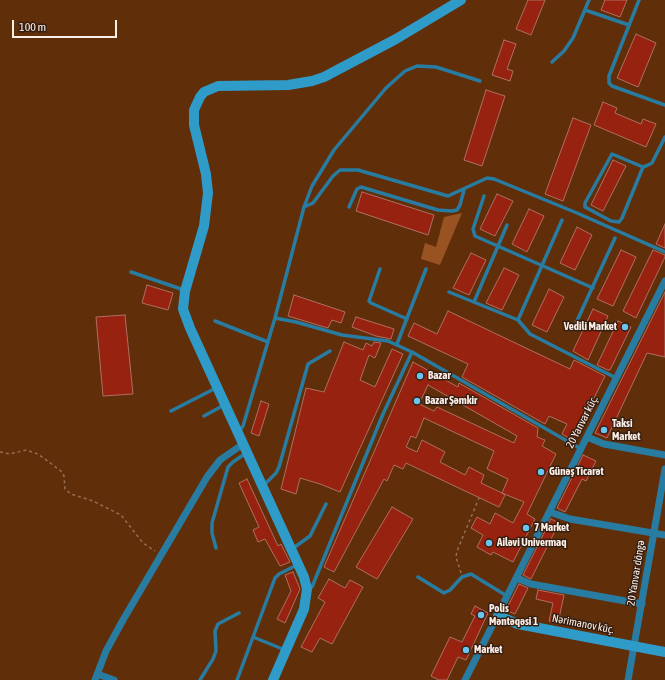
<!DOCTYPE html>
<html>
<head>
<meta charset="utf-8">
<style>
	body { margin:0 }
	#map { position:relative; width:665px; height:680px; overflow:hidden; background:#602f0a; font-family:"Asap Condensed",sans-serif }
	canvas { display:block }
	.scale { position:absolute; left:12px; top:20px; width:105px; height:18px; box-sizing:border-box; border:2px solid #fcefe8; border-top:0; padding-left:5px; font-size:12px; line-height:14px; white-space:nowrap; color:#fcefe8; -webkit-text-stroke:3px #351e10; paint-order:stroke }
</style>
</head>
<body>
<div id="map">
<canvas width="665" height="680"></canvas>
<div class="scale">100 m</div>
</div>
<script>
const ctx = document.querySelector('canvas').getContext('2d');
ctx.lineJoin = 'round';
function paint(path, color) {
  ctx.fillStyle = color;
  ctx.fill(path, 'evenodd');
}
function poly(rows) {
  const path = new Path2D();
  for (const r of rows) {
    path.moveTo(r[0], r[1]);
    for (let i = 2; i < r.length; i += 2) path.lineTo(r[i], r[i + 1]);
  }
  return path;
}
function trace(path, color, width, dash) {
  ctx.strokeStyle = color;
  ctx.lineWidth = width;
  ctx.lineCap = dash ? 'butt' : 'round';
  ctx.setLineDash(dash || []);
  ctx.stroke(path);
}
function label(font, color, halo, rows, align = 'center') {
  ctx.font = font + ' "Asap Condensed",sans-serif';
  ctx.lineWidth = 3;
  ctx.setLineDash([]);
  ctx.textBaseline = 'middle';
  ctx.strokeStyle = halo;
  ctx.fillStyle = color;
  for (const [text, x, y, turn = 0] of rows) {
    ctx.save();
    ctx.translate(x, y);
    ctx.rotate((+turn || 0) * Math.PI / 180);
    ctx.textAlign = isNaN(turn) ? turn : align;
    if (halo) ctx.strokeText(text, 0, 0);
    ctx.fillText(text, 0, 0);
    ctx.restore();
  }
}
const green = poly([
	[462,213,440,265,421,259,425,243,436,247,444,217]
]);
const building = poly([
	[528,0,545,0,531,35,516,29,528,0],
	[605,0,627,0,620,17,601,10,605,0],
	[636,34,656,43,638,87,617,78,636,34],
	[504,40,516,44,507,69,513,71,510,81,492,75,504,40],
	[486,90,505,96,482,166,464,160,486,90],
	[603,102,617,108,615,113,641,124,643,119,656,124,646,147,594,125,603,102],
	[573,118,591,125,563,201,545,194,573,118],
	[613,160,626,166,603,211,591,205,613,160],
	[362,192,434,215,428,235,356,211,362,192],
	[497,194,513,201,495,236,480,229,497,194],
	[529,209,544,216,527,252,512,244,529,209],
	[665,224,665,248,656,244,665,224],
	[577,227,592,235,575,270,560,263,577,227],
	[621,250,636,257,613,306,597,299,621,250],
	[653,250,665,255,665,257,636,318,623,311,653,250],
	[471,253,486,260,469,295,453,288,471,253],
	[504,268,519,275,502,310,486,303,504,268],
	[147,285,173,293,168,310,142,303,147,285],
	[549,289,564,297,547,332,532,325,549,289],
	[665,292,665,357,647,353,607,438,595,433,665,292],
	[294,295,345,312,341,323,332,320,328,328,288,316,294,295],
	[593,309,608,316,588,360,573,351,593,309],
	[448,311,570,369,574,360,605,376,573,440,562,434,567,424,549,416,545,424,462,377,468,364,408,336,414,323,437,334,448,311],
	[125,315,133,394,103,396,96,317,125,315],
	[356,317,394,329,391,339,376,336,352,327,356,317],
	[618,321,631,327,610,370,608,370,597,365,618,321],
	[344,342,363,350,366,343,372,346,374,342,381,343,375,358,369,355,360,380,375,387,392,349,403,354,340,492,320,484,300,478,296,494,281,489,306,388,324,392,344,342],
	[413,362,458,387,459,383,538,428,537,437,545,440,542,446,556,454,527,514,535,519,513,562,493,552,491,555,477,547,483,535,471,528,477,517,490,524,495,513,513,523,524,502,502,493,505,495,499,507,406,463,403,469,394,465,387,481,384,479,334,572,324,567,413,362],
	[428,385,517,436,514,443,437,407,434,411,419,404,428,385],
	[424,418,494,451,487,469,508,479,502,493,481,483,484,475,469,467,465,475,440,462,445,452,422,440,417,452,406,447,411,436,416,438,424,418],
	[261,401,269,404,259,436,251,433,261,401],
	[583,455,596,461,586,481,582,479,565,512,557,508,583,455],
	[247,479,278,546,281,544,290,562,280,566,265,539,258,542,253,530,259,527,239,483,247,479],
	[392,507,413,519,377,579,356,567,392,507],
	[551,519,559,523,531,579,523,575,551,519],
	[293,572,300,589,285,623,277,619,291,591,285,575,293,572],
	[329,579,345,588,350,580,363,587,332,644,320,638,312,652,301,647,325,602,318,598,329,579],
	[519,584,528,588,515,614,506,610,519,584],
	[538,590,564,595,558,623,549,621,553,603,536,599,538,590],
	[475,606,488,613,466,660,458,657,447,680,439,680,431,676,450,637,462,642,475,616,471,614,475,606]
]);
const path = poly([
	[0,452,10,454,26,450,38,454,61,471,64,476,65,489,71,494,93,501,121,515,143,543,155,551],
	[461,573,456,557,457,551,479,498]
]);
const lane = poly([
	[639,0,609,76,609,83,612,86,665,105],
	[585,10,629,25],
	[552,62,564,51,573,38,589,0],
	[643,167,622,218,619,222,611,221,585,207,585,203,612,154,643,167,646,166,652,163,665,137],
	[484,196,473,229,475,236,593,288],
	[304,207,313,203,333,176,340,170,358,170,448,196,487,178,494,179,577,213,665,252],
	[349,207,357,189,361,187,438,210,452,211,457,210,460,205,464,190],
	[562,220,518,320,530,334,616,378],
	[380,269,369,301,371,303,407,319],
	[131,272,184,290],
	[449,292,518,320],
	[474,302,507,225],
	[275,318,304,207,312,186,334,150,386,88,405,71,417,66,436,67,480,81],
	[215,321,268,342],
	[576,323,615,238],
	[397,344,426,269],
	[171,411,216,388],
	[204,416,224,405],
	[240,430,243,426,275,318,296,322,342,335,388,341,412,352],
	[263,486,276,473,279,467,308,364,330,351],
	[216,548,212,533,212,523,228,467,233,462,246,453],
	[292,549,310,536,326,504],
	[418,577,444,593,450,590,462,577,471,574,507,596],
	[308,589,312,587,314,582,383,414,412,352,581,449],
	[253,637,285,650],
	[200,680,213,659,216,651,215,631,218,624,239,613],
	[237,680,275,578,279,574,297,565]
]);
const street = poly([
	[587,437,604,444,665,455],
	[550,512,570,519,665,535],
	[517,578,531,584,642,604],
	[97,674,114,680],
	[95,680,106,651,123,620,207,477,220,460,243,444],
	[465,680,665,281],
	[628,680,665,469]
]);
const secondary = poly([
	[498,616,518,624,665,652],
	[273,680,304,609,307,589,304,577,190,328,183,309,185,291,204,226,208,193,206,174,194,125,194,110,200,97,204,92,218,86,288,85,312,81,324,77,396,39,461,0]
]);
const markers = [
	[625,327,4,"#69c4f0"],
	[420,376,4,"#69c4f0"],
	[417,401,4,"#69c4f0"],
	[604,430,4,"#69c4f0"],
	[541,472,4,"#69c4f0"],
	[526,528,4,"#69c4f0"],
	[489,543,4,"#69c4f0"],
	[481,615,4,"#69c4f0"],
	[466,650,4,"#69c4f0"]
];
const poiNames = [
	["Vedili Market",617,327,"right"],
	["Bazar",428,376],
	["Bazar Şəmkir",425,401],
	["Taksi",612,424],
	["Market",612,437],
	["Günəş Ticarət",549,472],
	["7 Market",534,528],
	["Ailəvi Univermaq",497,543],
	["Polis",489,609],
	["Məntəqəsi 1",489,622],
	["Market",474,650]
];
const streetNames = [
	["20 Yanvar küç.",582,422,-63],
	["20 Yanvar döngə",636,573,-81],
	["Nərimanov küç.",583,624,11]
];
paint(green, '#995221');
paint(building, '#96220f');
trace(building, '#af6f62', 1);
trace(path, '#946f54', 1.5, [3, 3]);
trace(lane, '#287ca1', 3.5);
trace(street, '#287ca1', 7);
trace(secondary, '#2f9bc9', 10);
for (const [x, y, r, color] of markers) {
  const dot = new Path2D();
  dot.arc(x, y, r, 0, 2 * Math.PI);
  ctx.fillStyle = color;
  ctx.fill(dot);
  trace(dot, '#351e10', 1.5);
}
label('bold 11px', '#fcefe8', '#351e10', poiNames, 'left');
label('11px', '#fcefe8', '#351e10', streetNames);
</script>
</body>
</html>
